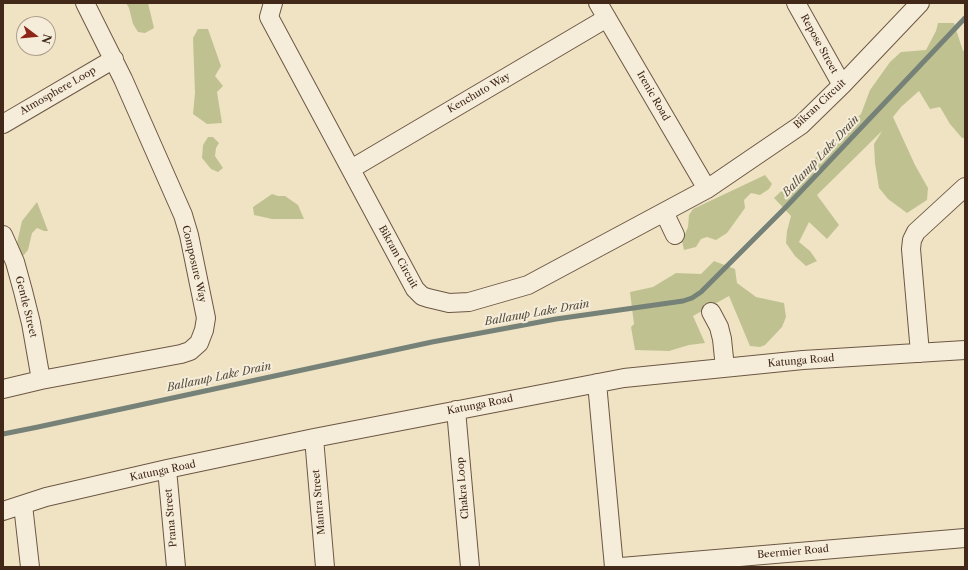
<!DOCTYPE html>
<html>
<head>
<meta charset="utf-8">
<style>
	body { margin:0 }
	#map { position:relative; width:968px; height:570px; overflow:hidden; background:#efe3c4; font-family:"Libre Caslon Text",serif }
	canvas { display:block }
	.frame { position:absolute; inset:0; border:4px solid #412819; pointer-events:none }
	.north { position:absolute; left:16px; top:16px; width:40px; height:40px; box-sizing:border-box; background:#f5edd9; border:1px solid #ad9e8c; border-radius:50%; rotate:106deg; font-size:11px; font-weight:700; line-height:16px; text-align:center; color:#412819 }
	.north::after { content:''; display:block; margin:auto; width:14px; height:18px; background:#8f2418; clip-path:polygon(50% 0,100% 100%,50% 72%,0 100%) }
</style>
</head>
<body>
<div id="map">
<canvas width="968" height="570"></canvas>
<div class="frame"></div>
<div class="north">N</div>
</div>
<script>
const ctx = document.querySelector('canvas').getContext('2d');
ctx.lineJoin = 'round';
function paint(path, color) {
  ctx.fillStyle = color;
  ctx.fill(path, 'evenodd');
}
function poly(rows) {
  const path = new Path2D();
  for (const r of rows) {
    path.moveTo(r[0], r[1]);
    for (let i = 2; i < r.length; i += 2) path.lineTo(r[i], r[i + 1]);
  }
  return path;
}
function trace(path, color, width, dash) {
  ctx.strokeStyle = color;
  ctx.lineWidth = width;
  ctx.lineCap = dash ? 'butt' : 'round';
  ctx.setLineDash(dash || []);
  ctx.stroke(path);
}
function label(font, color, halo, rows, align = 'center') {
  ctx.font = font + ' "Libre Caslon Text",serif';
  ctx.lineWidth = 4;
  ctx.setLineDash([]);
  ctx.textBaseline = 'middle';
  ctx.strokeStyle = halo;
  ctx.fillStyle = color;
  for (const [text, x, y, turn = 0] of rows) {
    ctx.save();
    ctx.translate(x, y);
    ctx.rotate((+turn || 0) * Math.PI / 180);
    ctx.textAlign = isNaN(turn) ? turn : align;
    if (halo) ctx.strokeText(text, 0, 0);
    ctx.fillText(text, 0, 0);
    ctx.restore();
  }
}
const green = poly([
	[126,3,148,3,154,28,145,33,138,32,133,24,129,8],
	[938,23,954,23,963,51,965,50,965,138,962,138,950,124,940,107,930,109,919,91,901,107,893,117,915,165,928,188,927,200,907,213,888,199,879,188,875,163,874,144,882,131,817,195,839,225,827,239,809,222,799,242,810,251,817,261,806,266,795,256,786,243,787,231,791,216,774,198,861,114,870,90,890,62,901,52,926,50,936,31],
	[198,29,208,29,221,66,215,76,223,86,217,92,222,123,207,124,193,114,195,93,193,38],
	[208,137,213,137,219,143,216,148,215,156,223,168,218,172,211,169,202,158,203,145],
	[765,175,772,184,769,189,760,195,751,193,744,200,745,208,727,233,716,240,707,237,701,239,696,247,684,250,682,241,688,227,689,215,693,209],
	[272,194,278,196,285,196,298,205,304,219,272,219,254,215,253,207],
	[37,202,48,231,44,231,37,228,32,233,28,250,22,257,17,243,22,221],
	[714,261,735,269,737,283,756,297,784,303,786,317,782,327,765,345,760,347,750,346,729,296,693,316,705,343,689,345,669,351,635,350,631,327,634,324,630,292,653,287,676,273,701,274]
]);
const stream = poly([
	[3,434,38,427,432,342,556,319,683,301,692,298,701,292,786,207,965,18]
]);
const street = poly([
	[273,3,269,17,415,289,422,296,428,298,449,303,469,302,528,285,707,189,801,125,842,85,920,3],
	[598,3,707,189],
	[796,3,842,85],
	[3,124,114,59],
	[351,169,607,18],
	[664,212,675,235],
	[3,235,15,262,23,291,31,323,41,380],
	[711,312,719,327,722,339,725,368],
	[920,353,911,249,912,240,916,232,965,187],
	[597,383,614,567],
	[3,389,41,380,181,354,190,351,199,343,204,330,206,318,189,235,183,215,123,79,85,3],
	[456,410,470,567],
	[314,438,325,567],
	[167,469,176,567],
	[23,505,30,567],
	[3,511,46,497,167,469,314,438,624,378,803,360,965,350],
	[621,567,965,538]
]);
const streetNames = [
	["Repose Street",819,44,61],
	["Atmosphere Loop",58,91,-30],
	["Kenchuto Way",479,93,-30],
	["Irenic Road",653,96,60],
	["Bikran Circuit",820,104,-43],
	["Bikram Circuit",398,257,61],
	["Composure Way",194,264,77],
	["Gentle Street",26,307,76],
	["Katunga Road",801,361,-5],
	["Katunga Road",480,405,-11],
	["Katunga Road",163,471,-12],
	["Chakra Loop",463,488,-95],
	["Mantra Street",319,502,-95],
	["Prana Street",171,518,-95],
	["Beermier Road",793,552,-5]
];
const waterNames = [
	["Ballanup Lake Drain",821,156,-47],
	["Ballanup Lake Drain",537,313,-10],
	["Ballanup Lake Drain",219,377,-12]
];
paint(green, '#bfc290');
trace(stream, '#768278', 5);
trace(street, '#6c5744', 20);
trace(street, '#f5edd9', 18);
label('10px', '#412819', '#f5edd9', streetNames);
label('italic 11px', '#574e40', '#f5edd9', waterNames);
</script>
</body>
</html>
